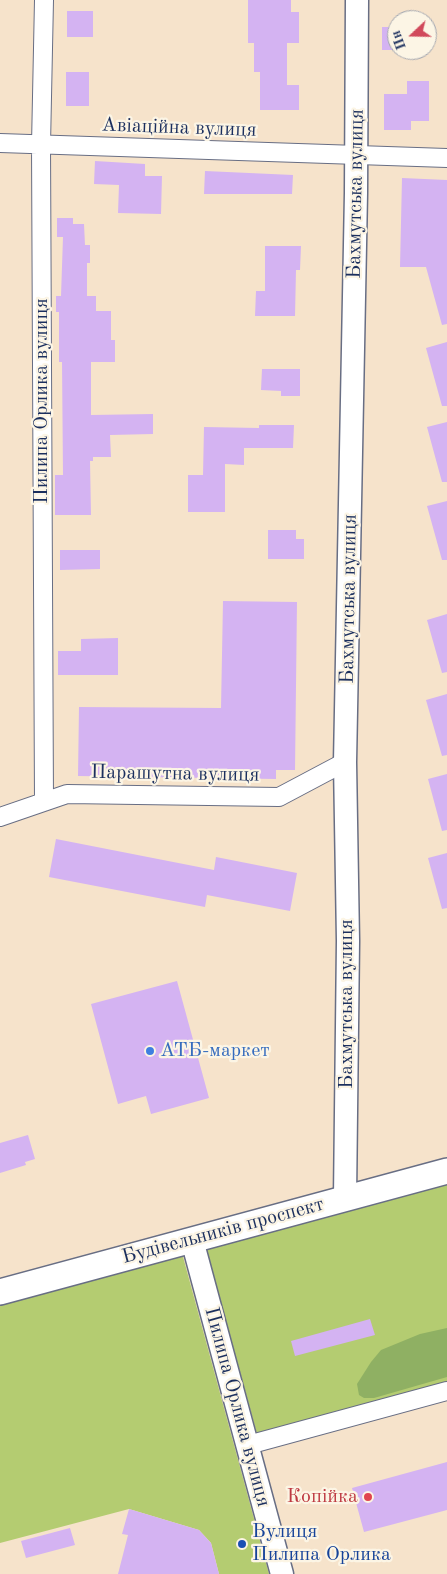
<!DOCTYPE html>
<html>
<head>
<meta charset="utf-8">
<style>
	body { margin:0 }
	#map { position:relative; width:447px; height:1574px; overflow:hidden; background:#f6e3cb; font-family:"Old Standard TT",serif }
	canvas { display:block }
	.north { position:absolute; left:387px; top:10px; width:50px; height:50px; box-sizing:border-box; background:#fcf5e5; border:1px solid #a2a6af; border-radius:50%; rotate:249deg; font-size:14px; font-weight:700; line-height:20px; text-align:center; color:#1b2f5e }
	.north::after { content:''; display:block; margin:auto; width:18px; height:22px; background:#d1495b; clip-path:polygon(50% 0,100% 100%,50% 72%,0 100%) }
</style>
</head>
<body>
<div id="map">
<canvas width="447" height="1574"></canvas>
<div class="north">Пн</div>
</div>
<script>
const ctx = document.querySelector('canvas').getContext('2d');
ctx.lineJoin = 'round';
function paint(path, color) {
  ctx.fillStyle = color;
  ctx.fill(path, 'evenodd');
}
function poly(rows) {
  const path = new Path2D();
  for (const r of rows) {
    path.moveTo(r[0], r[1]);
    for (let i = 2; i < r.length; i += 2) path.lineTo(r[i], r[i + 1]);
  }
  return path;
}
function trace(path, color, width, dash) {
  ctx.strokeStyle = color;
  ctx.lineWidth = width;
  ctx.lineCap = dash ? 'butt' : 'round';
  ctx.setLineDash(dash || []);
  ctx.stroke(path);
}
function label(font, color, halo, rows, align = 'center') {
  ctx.font = font + ' "Old Standard TT",serif';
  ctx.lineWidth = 4.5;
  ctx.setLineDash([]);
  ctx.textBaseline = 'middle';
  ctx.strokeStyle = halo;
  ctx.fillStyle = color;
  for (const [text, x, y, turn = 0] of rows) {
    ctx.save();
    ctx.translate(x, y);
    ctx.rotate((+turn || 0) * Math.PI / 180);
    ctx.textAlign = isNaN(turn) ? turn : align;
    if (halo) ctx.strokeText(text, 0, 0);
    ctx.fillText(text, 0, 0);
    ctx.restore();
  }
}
const green = poly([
	[447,1182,447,1383,257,1434,206,1248],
	[182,1253,269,1574,219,1574,211,1543,199,1530,129,1509,0,1543,0,1303]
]);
const forest = poly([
	[447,1328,447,1377,374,1398,364,1398,359,1395,357,1384,371,1362,381,1350,420,1334]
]);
const building = poly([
	[248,0,291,0,291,12,299,12,299,43,287,43,287,85,299,85,299,110,260,110,260,72,254,72,254,43,248,43],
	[67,11,93,11,93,37,67,37],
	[382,27,397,27,397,50,382,50],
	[66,72,89,72,89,106,66,106],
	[407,81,429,81,429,121,411,121,411,130,384,130,384,94,407,94],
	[95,161,145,164,145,176,162,176,161,214,118,213,119,185,94,184],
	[205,171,293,175,292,194,204,194],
	[402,178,447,180,447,324,442,325,426,267,400,267],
	[57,218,73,218,73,224,84,224,85,245,90,245,90,263,87,263,87,296,96,296,96,311,111,311,111,340,115,340,115,362,91,362,91,415,153,414,153,434,110,435,111,457,93,457,93,461,90,461,91,515,55,515,55,475,63,475,62,362,59,362,59,312,56,312,56,296,61,296,63,237,57,237],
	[265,246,301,246,300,270,296,270,295,316,255,316,256,291,265,291],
	[447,342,447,406,442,406,426,348],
	[262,369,300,369,300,396,281,396,281,391,261,390],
	[447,422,447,482,442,482,427,427],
	[259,425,294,425,293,448,244,448,244,465,225,464,225,512,188,512,188,475,203,475,204,427,259,428],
	[447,501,447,560,442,560,427,506],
	[268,530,296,530,296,539,304,539,304,559,268,559],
	[60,550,100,550,100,569,60,570],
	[223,601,297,602,295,770,276,770,276,779,78,776,79,707,221,708],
	[447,614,447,672,442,673,427,620],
	[118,638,118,675,58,675,58,651,81,651,81,639],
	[447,694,447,755,442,756,426,700],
	[447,774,447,830,442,831,428,779],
	[56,839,214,870,216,857,297,873,290,911,207,895,205,907,49,877],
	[447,853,447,908,442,909,428,858],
	[177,981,209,1098,151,1114,146,1096,118,1104,91,1004],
	[28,1135,35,1159,25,1162,26,1165,0,1173,0,1143],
	[370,1319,375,1335,295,1356,291,1341],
	[447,1462,447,1510,364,1532,352,1488],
	[129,1509,199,1530,211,1543,219,1574,118,1574,128,1535,122,1534],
	[70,1528,75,1545,26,1558,21,1541]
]);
const minor = poly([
	[44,0,41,145,44,802],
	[0,143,447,158],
	[0,817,67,794,279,797,345,762],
	[248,1445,447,1391]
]);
const tertiary = poly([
	[345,1198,348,941,345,762,356,193,357,0],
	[192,1240,282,1574]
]);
const secondary = poly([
	[0,1292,447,1171]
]);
const markers = [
	[150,1051,5,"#3f7fe0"],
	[368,1497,5,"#e0444e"],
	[242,1544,5,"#1a4fb4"]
];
const streetNames = [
	["Авіаційна вулиця",179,128,2],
	["Бахмутська вулиця",356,194,-89],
	["Пилипа Орлика вулиця",42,401,-90],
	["Бахмутська вулиця",349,599,-89],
	["Парашутна вулиця",175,774,1],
	["Бахмутська вулиця",347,1004,-90],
	["Будівельників проспект",223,1231,-15],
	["Пилипа Орлика вулиця",237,1407,75]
];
const shopNames = [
	["АТБ-маркет",160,1051]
];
const healthNames = [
	["Копійка",358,1497]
];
const transitNames = [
	["Вулиця",252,1532],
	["Пилипа Орлика",252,1555]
];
paint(green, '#b4cc71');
paint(forest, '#8fb063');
paint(building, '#d4b3f2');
trace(minor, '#686e84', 20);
trace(tertiary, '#686e84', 25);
trace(secondary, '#686e84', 28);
trace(minor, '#fff', 18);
trace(tertiary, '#fff', 22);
trace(secondary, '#fff', 25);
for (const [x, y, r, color] of markers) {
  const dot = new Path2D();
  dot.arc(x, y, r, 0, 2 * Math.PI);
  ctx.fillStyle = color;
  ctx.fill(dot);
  trace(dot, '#fcf5e5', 2);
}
label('20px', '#1b2f5e', '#fcf5e5', streetNames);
label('20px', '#366cbe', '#fcf5e5', shopNames, 'left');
label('20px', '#be3a42', '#fcf5e5', healthNames, 'right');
label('20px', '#164399', '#fcf5e5', transitNames, 'left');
</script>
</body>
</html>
